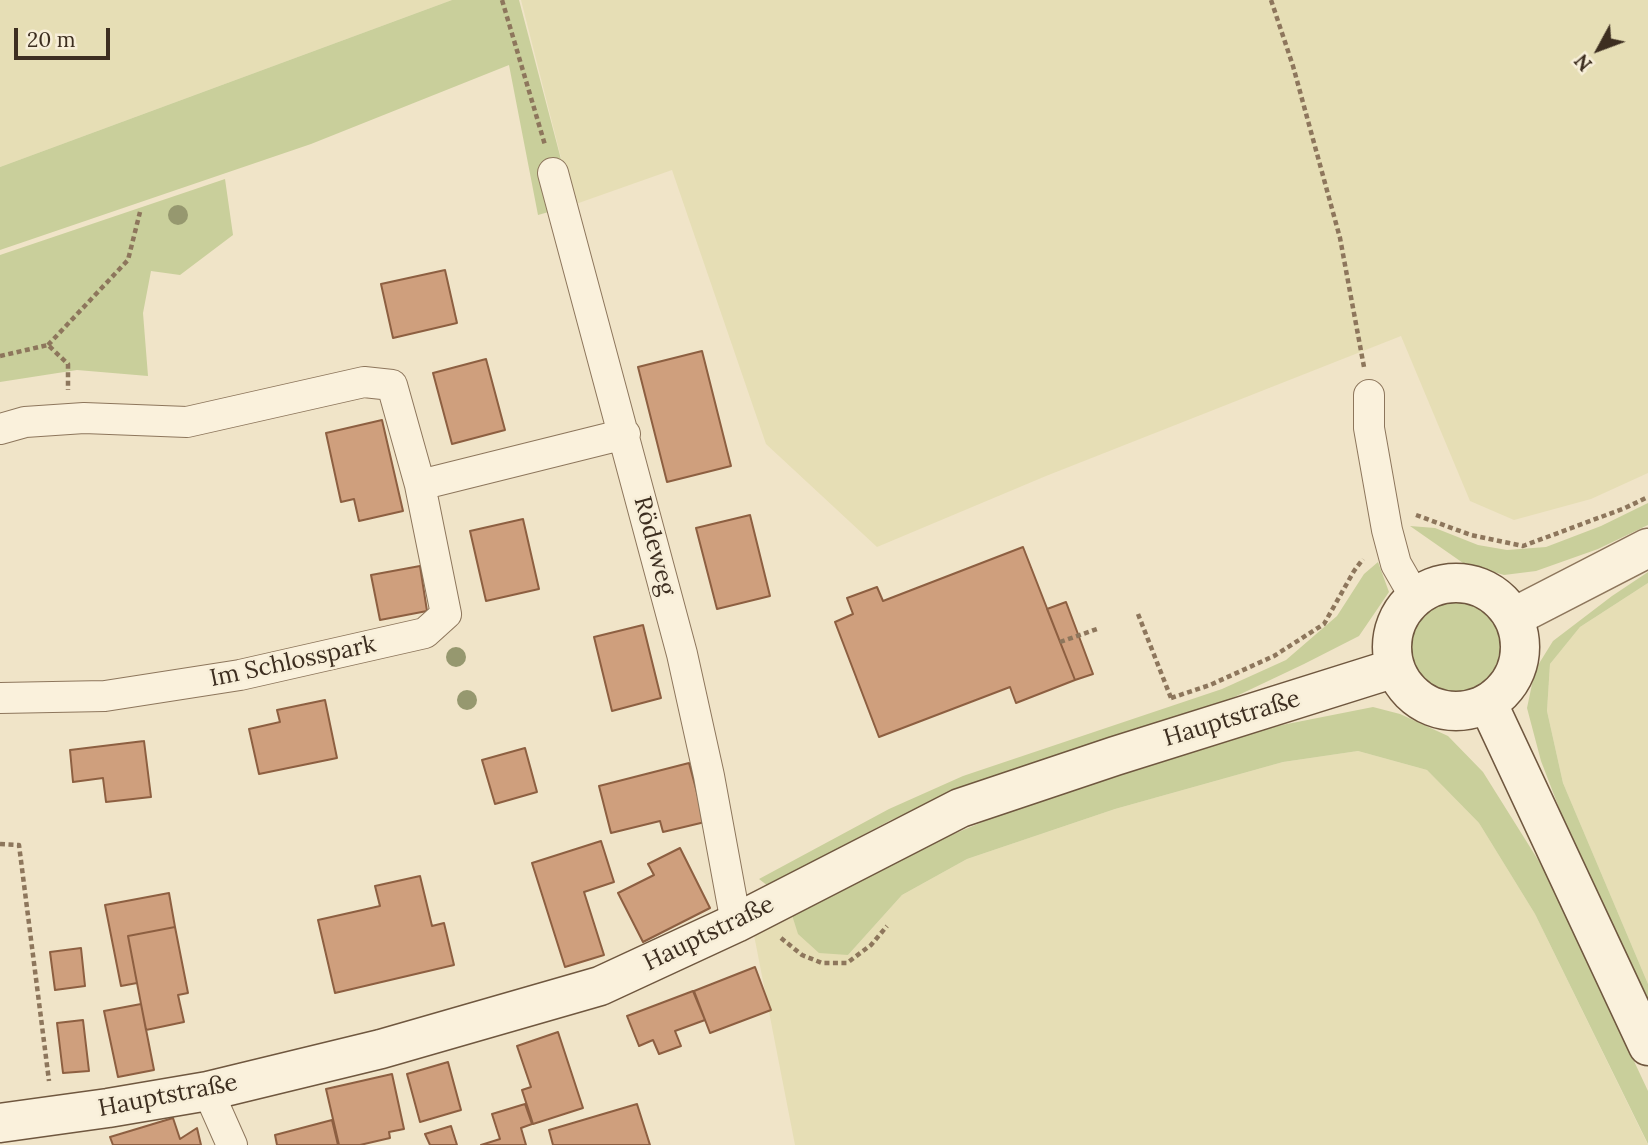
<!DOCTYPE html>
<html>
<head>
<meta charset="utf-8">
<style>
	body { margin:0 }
	#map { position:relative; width:1648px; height:1145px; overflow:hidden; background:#f0e4c8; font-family:Lora,serif }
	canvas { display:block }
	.north { position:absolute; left:1564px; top:14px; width:70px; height:70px; -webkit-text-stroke:5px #f7eed8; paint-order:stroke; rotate:229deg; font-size:19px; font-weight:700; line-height:28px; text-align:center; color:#3d2e20 }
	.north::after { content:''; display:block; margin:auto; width:24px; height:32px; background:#3d2e20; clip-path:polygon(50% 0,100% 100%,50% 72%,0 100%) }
	.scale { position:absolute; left:14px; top:28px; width:96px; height:32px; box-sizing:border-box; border:4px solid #3d2e20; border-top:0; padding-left:9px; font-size:21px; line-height:24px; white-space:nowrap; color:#3d2e20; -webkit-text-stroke:5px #f7eed8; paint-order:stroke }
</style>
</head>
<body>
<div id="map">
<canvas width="1648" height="1145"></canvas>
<div class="north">N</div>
<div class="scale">20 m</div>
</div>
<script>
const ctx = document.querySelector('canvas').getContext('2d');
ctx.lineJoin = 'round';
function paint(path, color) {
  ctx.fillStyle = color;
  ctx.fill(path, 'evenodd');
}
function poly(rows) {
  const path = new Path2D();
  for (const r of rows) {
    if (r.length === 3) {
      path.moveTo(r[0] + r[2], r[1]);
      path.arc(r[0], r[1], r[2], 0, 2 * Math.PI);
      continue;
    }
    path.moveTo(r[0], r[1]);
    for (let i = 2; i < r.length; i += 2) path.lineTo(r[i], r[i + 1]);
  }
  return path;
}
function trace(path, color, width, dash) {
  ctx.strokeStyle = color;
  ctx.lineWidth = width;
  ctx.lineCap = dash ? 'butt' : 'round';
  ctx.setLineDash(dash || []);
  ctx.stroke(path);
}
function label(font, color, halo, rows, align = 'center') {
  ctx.font = font + ' Lora,serif';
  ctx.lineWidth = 5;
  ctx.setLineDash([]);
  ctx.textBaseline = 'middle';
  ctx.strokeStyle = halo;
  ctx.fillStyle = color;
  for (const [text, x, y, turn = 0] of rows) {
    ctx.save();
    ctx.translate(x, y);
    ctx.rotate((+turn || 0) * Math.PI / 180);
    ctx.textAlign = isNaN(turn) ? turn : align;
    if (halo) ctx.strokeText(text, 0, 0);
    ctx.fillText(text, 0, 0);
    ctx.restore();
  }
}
const farmland = poly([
	[0,0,452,0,0,167],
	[521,0,1648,0,1648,473,1591,499,1514,520,1470,501,1401,336,1046,476,877,547,766,444,672,170,573,205],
	[1648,583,1648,984,1563,783,1547,711,1550,664,1580,627],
	[1358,751,1427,770,1479,823,1535,914,1648,1145,795,1145,754,935,792,915,848,955,902,895,967,859,1115,809,1283,762]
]);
const green = poly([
	[452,0,519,0,573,205,538,215,509,65,311,144,0,250,0,167],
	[225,179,233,235,180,275,151,271,143,313,148,376,77,370,0,382,0,255],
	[1648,503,1648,525,1598,549,1536,571,1504,575,1463,563,1410,526,1435,528,1478,545,1507,550,1546,547,1601,526],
	[1378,562,1389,592,1359,636,1304,664,1226,701,963,788,889,821,768,886,759,879,889,809,963,776,1222,689,1286,660,1337,616,1364,574],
	[1648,572,1648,583,1580,627,1550,664,1547,711,1563,783,1648,984,1648,1016,1594,899,1541,761,1527,708,1535,670,1553,641,1612,596],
	[1455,648,49],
	[1373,707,1400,714,1448,736,1483,772,1545,871,1648,1091,1648,1144,1535,914,1479,823,1427,770,1358,751,1283,762,1115,809,967,859,902,895,848,955,819,953,798,934,792,915,906,854,1023,805,1155,758,1282,725]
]);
const building = poly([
	[445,270,457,323,393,338,381,284,445,270],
	[702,351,731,466,667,482,638,367,702,351],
	[486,359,505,430,452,444,433,373,486,359],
	[382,420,403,511,359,521,354,499,341,502,326,433,382,420],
	[750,515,770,596,717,609,696,528,750,515],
	[523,519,539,589,486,601,470,531,523,519],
	[1023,547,1075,680,1016,703,1010,687,879,737,835,622,853,614,847,598,877,587,883,601,1023,547],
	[420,566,427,611,380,620,371,575,420,566],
	[1066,602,1093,674,1075,680,1047,609,1066,602],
	[643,625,661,698,612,711,594,637,643,625],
	[325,700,337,758,259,774,249,729,280,722,277,710,325,700],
	[144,741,151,797,106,802,103,778,73,782,70,750,144,741],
	[525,748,537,792,495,804,482,760,525,748],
	[689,763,705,822,663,832,660,821,611,833,599,786,689,763],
	[601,841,614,882,584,892,604,955,565,967,532,863,601,841],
	[680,848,710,908,643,942,618,893,654,875,648,864,680,848],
	[420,876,432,926,444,923,454,965,335,993,318,920,380,906,375,886,420,876],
	[169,893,175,927,128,936,137,983,121,986,105,905,169,893],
	[175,927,188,993,178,995,184,1022,146,1030,128,936,175,927],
	[81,948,85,986,55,990,50,952,81,948],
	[755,967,771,1010,710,1033,694,991,755,967],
	[693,991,705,1020,675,1031,681,1046,659,1054,653,1040,639,1046,627,1016,693,991],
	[141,1004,154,1070,118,1077,104,1011,141,1004],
	[83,1020,89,1071,63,1073,57,1023,83,1020],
	[558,1032,583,1108,533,1124,522,1090,531,1087,517,1046,558,1032],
	[448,1062,461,1110,420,1122,407,1074,448,1062],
	[392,1074,404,1129,389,1132,390,1138,360,1145,339,1145,326,1089,392,1074],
	[525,1104,532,1124,521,1128,526,1145,481,1145,500,1139,492,1114,525,1104],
	[637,1104,650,1145,553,1145,549,1130,637,1104],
	[173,1118,180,1139,197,1128,201,1145,113,1145,110,1137,173,1118],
	[332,1120,338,1145,277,1145,275,1135,332,1120],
	[451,1126,457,1145,430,1145,425,1134,451,1126]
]);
const path = poly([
	[502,0,545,145],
	[1271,0,1293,66,1340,238,1364,367],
	[48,345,128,260,140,212],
	[0,356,48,345,68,364,68,390],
	[1416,515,1471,535,1523,546,1625,508,1648,497],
	[1138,614,1171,698],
	[1060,642,1097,629],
	[1171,698,1210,685,1274,656,1324,624,1354,571,1363,559],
	[0,844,19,845,49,1081],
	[781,938,802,955,822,963,847,963,871,945,887,926]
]);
const minor = poly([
	[553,173,682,654,709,776,736,923],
	[1369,395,1369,428,1387,530,1396,564,1415,597],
	[0,429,25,422,84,418,187,422,364,382,392,385,420,485,446,614,425,633,240,675,105,696,0,698],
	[420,485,625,434],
	[208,1091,232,1145]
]);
const tertiary = poly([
	[1514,617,1648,548]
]);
const secondary = poly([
	[1456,647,64],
	[1488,704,1648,1046],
	[0,1123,108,1108,208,1091,381,1049,600,986,736,923,960,808,1115,756,1395,668]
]);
const trees = [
	[178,215],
	[456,657],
	[467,700]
];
const streetNames = [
	["Rödeweg",654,546,75],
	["Im Schlosspark",293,662,-12],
	["Hauptstraße",1232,719,-17],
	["Hauptstraße",709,934,-26],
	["Hauptstraße",168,1096,-11]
];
paint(farmland, '#e6deb5');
paint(green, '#c9cf9b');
paint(building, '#cf9f7d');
trace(building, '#8d5f41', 2);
trace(minor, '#8d765c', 32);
trace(tertiary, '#8d765c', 41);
trace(secondary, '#6f573f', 41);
trace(path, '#8d765c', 4.5, [5, 3.5]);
trace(minor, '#faf1dc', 30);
trace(tertiary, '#faf1dc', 38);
trace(secondary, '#faf1dc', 38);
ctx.fillStyle = '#96986f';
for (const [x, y] of trees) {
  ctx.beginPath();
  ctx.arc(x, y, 10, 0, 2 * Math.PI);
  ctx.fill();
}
label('24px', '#3d2e20', '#f7eed8', streetNames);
</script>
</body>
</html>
